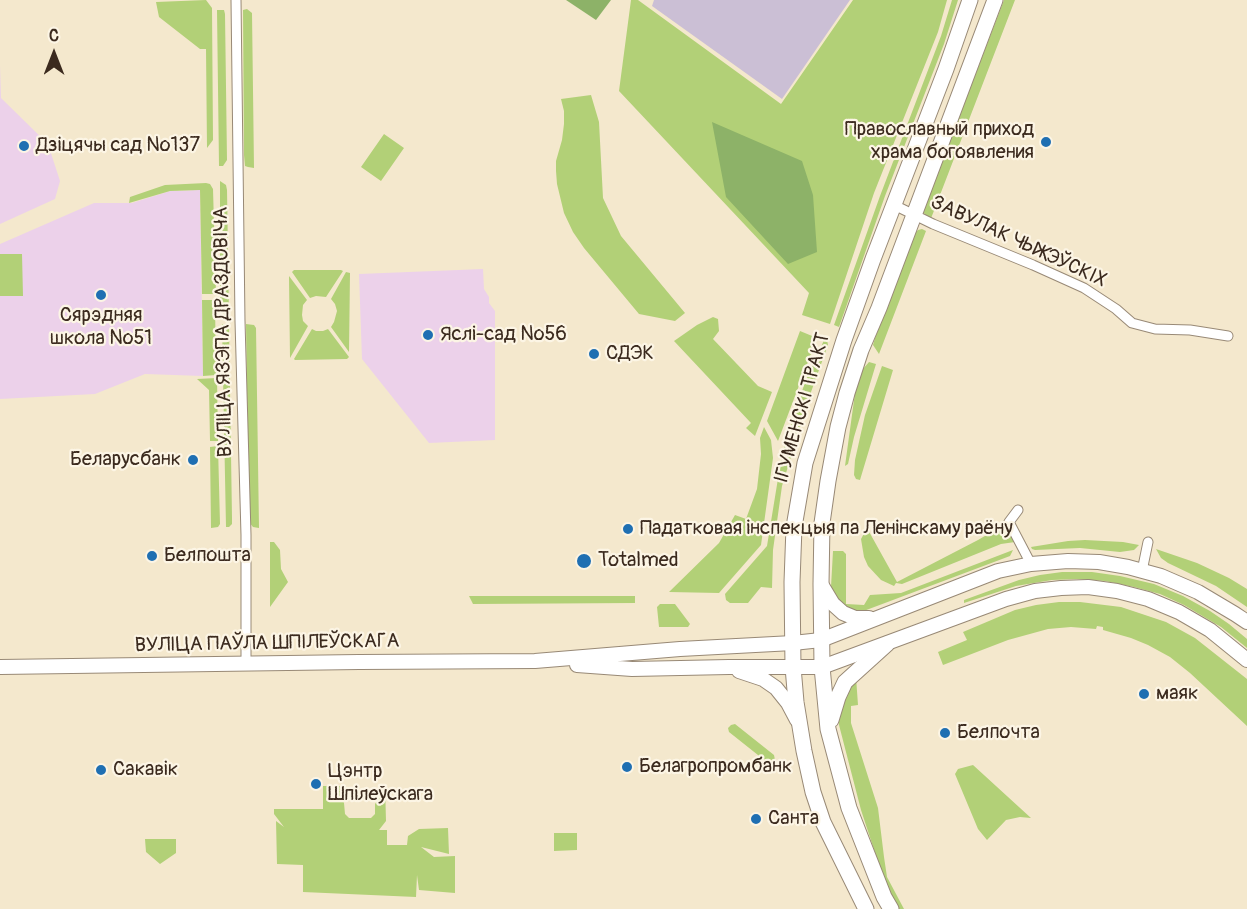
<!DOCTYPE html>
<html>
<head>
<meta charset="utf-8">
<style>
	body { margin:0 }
	#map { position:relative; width:1247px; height:909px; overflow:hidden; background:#f4e8cd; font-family:Pangolin,sans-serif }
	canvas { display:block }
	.north { position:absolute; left:24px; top:24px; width:60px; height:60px; -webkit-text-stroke:4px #fcf5e5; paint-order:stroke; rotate:0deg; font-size:16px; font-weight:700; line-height:24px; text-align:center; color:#3b2a1e }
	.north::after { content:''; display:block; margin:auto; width:21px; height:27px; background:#3b2a1e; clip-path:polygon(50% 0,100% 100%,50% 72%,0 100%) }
</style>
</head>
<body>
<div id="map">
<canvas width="1247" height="909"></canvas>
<div class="north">С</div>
</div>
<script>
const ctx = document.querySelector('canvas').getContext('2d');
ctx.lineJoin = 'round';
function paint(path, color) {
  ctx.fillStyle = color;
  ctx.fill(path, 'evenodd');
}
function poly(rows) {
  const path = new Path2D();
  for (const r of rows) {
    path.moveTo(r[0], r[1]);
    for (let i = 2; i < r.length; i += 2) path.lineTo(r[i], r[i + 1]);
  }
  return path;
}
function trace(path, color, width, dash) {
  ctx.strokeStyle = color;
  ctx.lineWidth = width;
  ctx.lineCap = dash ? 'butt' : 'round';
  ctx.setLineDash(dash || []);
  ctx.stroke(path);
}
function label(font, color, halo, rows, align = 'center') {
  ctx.font = font + ' Pangolin,sans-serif';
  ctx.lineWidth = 4.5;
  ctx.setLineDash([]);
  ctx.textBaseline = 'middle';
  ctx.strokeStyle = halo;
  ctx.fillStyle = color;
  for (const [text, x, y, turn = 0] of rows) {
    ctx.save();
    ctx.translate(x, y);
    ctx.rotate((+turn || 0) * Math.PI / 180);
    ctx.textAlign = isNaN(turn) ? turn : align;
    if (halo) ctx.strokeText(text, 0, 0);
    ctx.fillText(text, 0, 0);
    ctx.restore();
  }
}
const built = poly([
	[0,65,1,98,48,144,60,181,55,199,0,224],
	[200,190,203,376,145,374,95,394,0,399,0,244,94,203,132,203,170,191],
	[483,269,484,289,489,297,489,303,495,311,495,440,429,443,362,359,359,274]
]);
const industrial = poly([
	[654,0,850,0,782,99,652,6]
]);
const green = poly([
	[206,0,212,8,213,140,207,148,206,49,200,49,159,17,156,2],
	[631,0,638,0,781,104,853,0,947,0,938,32,874,193,830,324,802,315,809,293,619,91],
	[952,0,958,0,944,44,885,196,839,327,834,325,880,196,941,36],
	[1004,0,1015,0,930,221,924,213,924,208],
	[247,9,252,13,254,168,248,167,245,166,244,155,243,10],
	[217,10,224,10,225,14,227,160,223,166,219,166],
	[591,95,599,122,603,198,621,236,685,313,675,321,639,314,584,248,573,232,564,213,557,184,556,171,556,161,562,140,564,124,564,111,561,99],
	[384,134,404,148,381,181,361,167],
	[220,181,226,185,227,190,229,318,223,318,220,314],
	[206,183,210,184,213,189,216,294,202,294,200,190,170,191,129,203,130,197,165,185],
	[922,229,926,231,879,354,873,345,875,338,915,233,918,230],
	[0,254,22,254,23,296,0,296],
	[294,270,341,270,343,271,326,297,316,296,310,298,292,272],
	[346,272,350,273,349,352,331,327,334,322,337,311,335,304,331,299],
	[289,276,307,300,303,305,302,315,303,321,308,326,290,358],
	[202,300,214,300,215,301,216,375,203,376],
	[713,317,718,319,719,331,713,339,758,386,772,392,755,436,746,428,751,423,674,341,697,325],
	[222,324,229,325,232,518,232,524,229,527,226,527],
	[246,324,254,325,256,328,259,528,253,527,249,522],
	[312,329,316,331,323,331,328,329,349,357,347,359,295,360,294,359],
	[800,331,817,338,778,441,767,421],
	[825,338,827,340,828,345,811,392,782,486,773,550,772,588,761,587,748,603,730,603,726,600,725,594,767,546,782,454,805,382],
	[869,362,876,364,854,437,848,464,845,466,855,393,863,369],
	[882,366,893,370,860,480,856,479,854,475,855,460,865,415],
	[217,378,218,441,210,441,209,390,197,379],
	[764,427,771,440,773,458,761,545,719,593,669,592,719,543,735,515,746,519,757,489,761,454,760,438],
	[218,446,220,524,218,527,211,528,210,447],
	[998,524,1002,524,1007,528,1015,542,1001,544,902,584,896,583,894,586,881,580,868,566,864,557,861,539,867,528,897,582,978,540,997,529],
	[1085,540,1123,542,1139,545,1134,550,1120,552,1080,548,1035,550,1032,549,1031,547,1068,541],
	[270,542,274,542,280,550,281,569,288,582,270,607],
	[1156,549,1197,563,1229,578,1247,589,1247,607,1216,586,1168,563,1161,558],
	[1013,550,1010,556,861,612,849,609,833,596,831,587,833,551,843,551,846,554,846,604,864,605,870,595,901,593],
	[1062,572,1092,572,1120,576,1154,584,1183,596,1210,611,1229,624,1247,639,1247,648,1221,627,1184,605,1160,594,1134,587,1105,581,1077,579,1052,580,1016,586,964,603,964,600,1019,580,1040,575],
	[469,596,635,596,635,603,473,604],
	[1059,602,1080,602,1121,607,1166,622,1195,638,1247,679,1247,726,1190,673,1170,657,1148,645,1131,638,1103,630,1103,627,1097,626,1096,629,1071,627,1048,629,1008,640,943,665,938,652,967,640,963,632,1015,610,1036,605],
	[660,604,675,604,690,624,688,627,659,627,657,607],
	[856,677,858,705,851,706,851,723,878,808,884,857,887,877,904,909,897,909,883,877,861,810,839,725,838,708],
	[735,724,774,755,775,760,772,763,768,763,729,732,728,728,731,725],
	[973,765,1031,818,1020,817,1006,820,987,840,978,829,955,774,958,769],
	[385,785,386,821,379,830,387,830,387,845,407,845,408,836,419,829,448,828,449,854,421,847,434,857,455,856,455,893,419,890,417,875,416,897,303,892,303,865,277,864,276,821,284,827,274,814,274,809,323,809,323,786,340,786,341,797,344,803,345,814,349,818,371,818,375,814,375,804,380,797,380,789],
	[554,833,577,833,577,850,554,851],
	[145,839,176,839,176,853,160,864,146,852]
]);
const forest = poly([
	[566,0,611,0,596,20],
	[712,122,802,161,813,195,817,252,788,264,726,197]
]);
const street = poly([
	[236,0,240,321,246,535,246,663],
	[894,205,933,224,1033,265,1084,288,1116,309,1132,323,1155,329,1190,330,1228,336],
	[1018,510,1009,522,1031,564],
	[1142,571,1148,542]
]);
const secondary = poly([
	[821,584,833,604,843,613,855,618,869,618],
	[577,665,632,669,729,667,822,667,1006,599,1035,591,1061,588,1088,587,1117,591,1148,599,1179,612,1210,630,1247,660],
	[0,667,359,662,535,661,680,649,793,643,821,640,998,571,1031,564,1068,561,1099,562,1128,567,1161,576,1198,592,1235,614,1247,622],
	[739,671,763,679,776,688,788,703,797,720]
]);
const primary = poly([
	[831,720,838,697,845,682,887,644],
	[866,909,823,822,813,792,804,751,796,702,793,667,792,582,794,527,805,463,844,340,873,259,946,69,970,0],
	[891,909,884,897,849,808,828,729,822,667,821,584,822,523,828,481,838,427,847,393,861,350,879,308,995,0]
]);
const markers = [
	[1046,142,6,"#1f6fb2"],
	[24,146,6,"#1f6fb2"],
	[101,295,6,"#1f6fb2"],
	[428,335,6,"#1f6fb2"],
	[594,354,6,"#1f6fb2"],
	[193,460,6,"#1f6fb2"],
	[628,529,6,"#1f6fb2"],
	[152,556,6,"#1f6fb2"],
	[584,561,8,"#1f6fb2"],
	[1144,694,6,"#1f6fb2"],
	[945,733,6,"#1f6fb2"],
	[627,767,6,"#1f6fb2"],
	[101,770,6,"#1f6fb2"],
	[316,784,6,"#1f6fb2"],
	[756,819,6,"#1f6fb2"]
];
const poiNames = [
	["Православный приход",1034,130,"right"],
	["храма богоявления",1034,153,"right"],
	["Дзіцячы сад №137",36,146],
	["Сярэдняя",101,316,"center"],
	["школа №51",101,339,"center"],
	["Яслі-сад №56",440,335],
	["СДЭК",606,354],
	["Беларусбанк",181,460,"right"],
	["Падатковая інспекцыя па Ленінскаму раёну",640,529],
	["Белпошта",164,556],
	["Totalmed",598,561],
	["маяк",1156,694],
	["Белпочта",957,733],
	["Белагропромбанк",639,767],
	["Сакавік",113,770],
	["Цэнтр",328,772],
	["Шпілеўскага",328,795],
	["Санта",768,819]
];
const streetNames = [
	["ЗАВУЛАК ЧЫЖЭЎСКІХ",1018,242,25],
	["ВУЛІЦА ЯЗЭПА ДРАЗДОВІЧА",224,332,-91],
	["ІГУМЕНСКІ ТРАКТ",803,408,-74],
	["ВУЛІЦА ПАЎЛА ШПІЛЕЎСКАГА",267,644,-1]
];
paint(built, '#ecd1ea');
paint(industrial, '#cbbfd5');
paint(green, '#b2d077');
paint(forest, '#8db268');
trace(street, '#988976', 11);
trace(secondary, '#988976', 16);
trace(primary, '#988976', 17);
trace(street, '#fff', 9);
trace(secondary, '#fff', 14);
trace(primary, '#fff', 15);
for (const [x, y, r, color] of markers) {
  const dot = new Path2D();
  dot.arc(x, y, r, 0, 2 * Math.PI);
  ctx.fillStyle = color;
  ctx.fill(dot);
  trace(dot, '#fcf5e5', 2);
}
label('20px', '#3b2a1e', '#fcf5e5', poiNames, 'left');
label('20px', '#3b2a1e', '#fcf5e5', streetNames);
</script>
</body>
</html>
